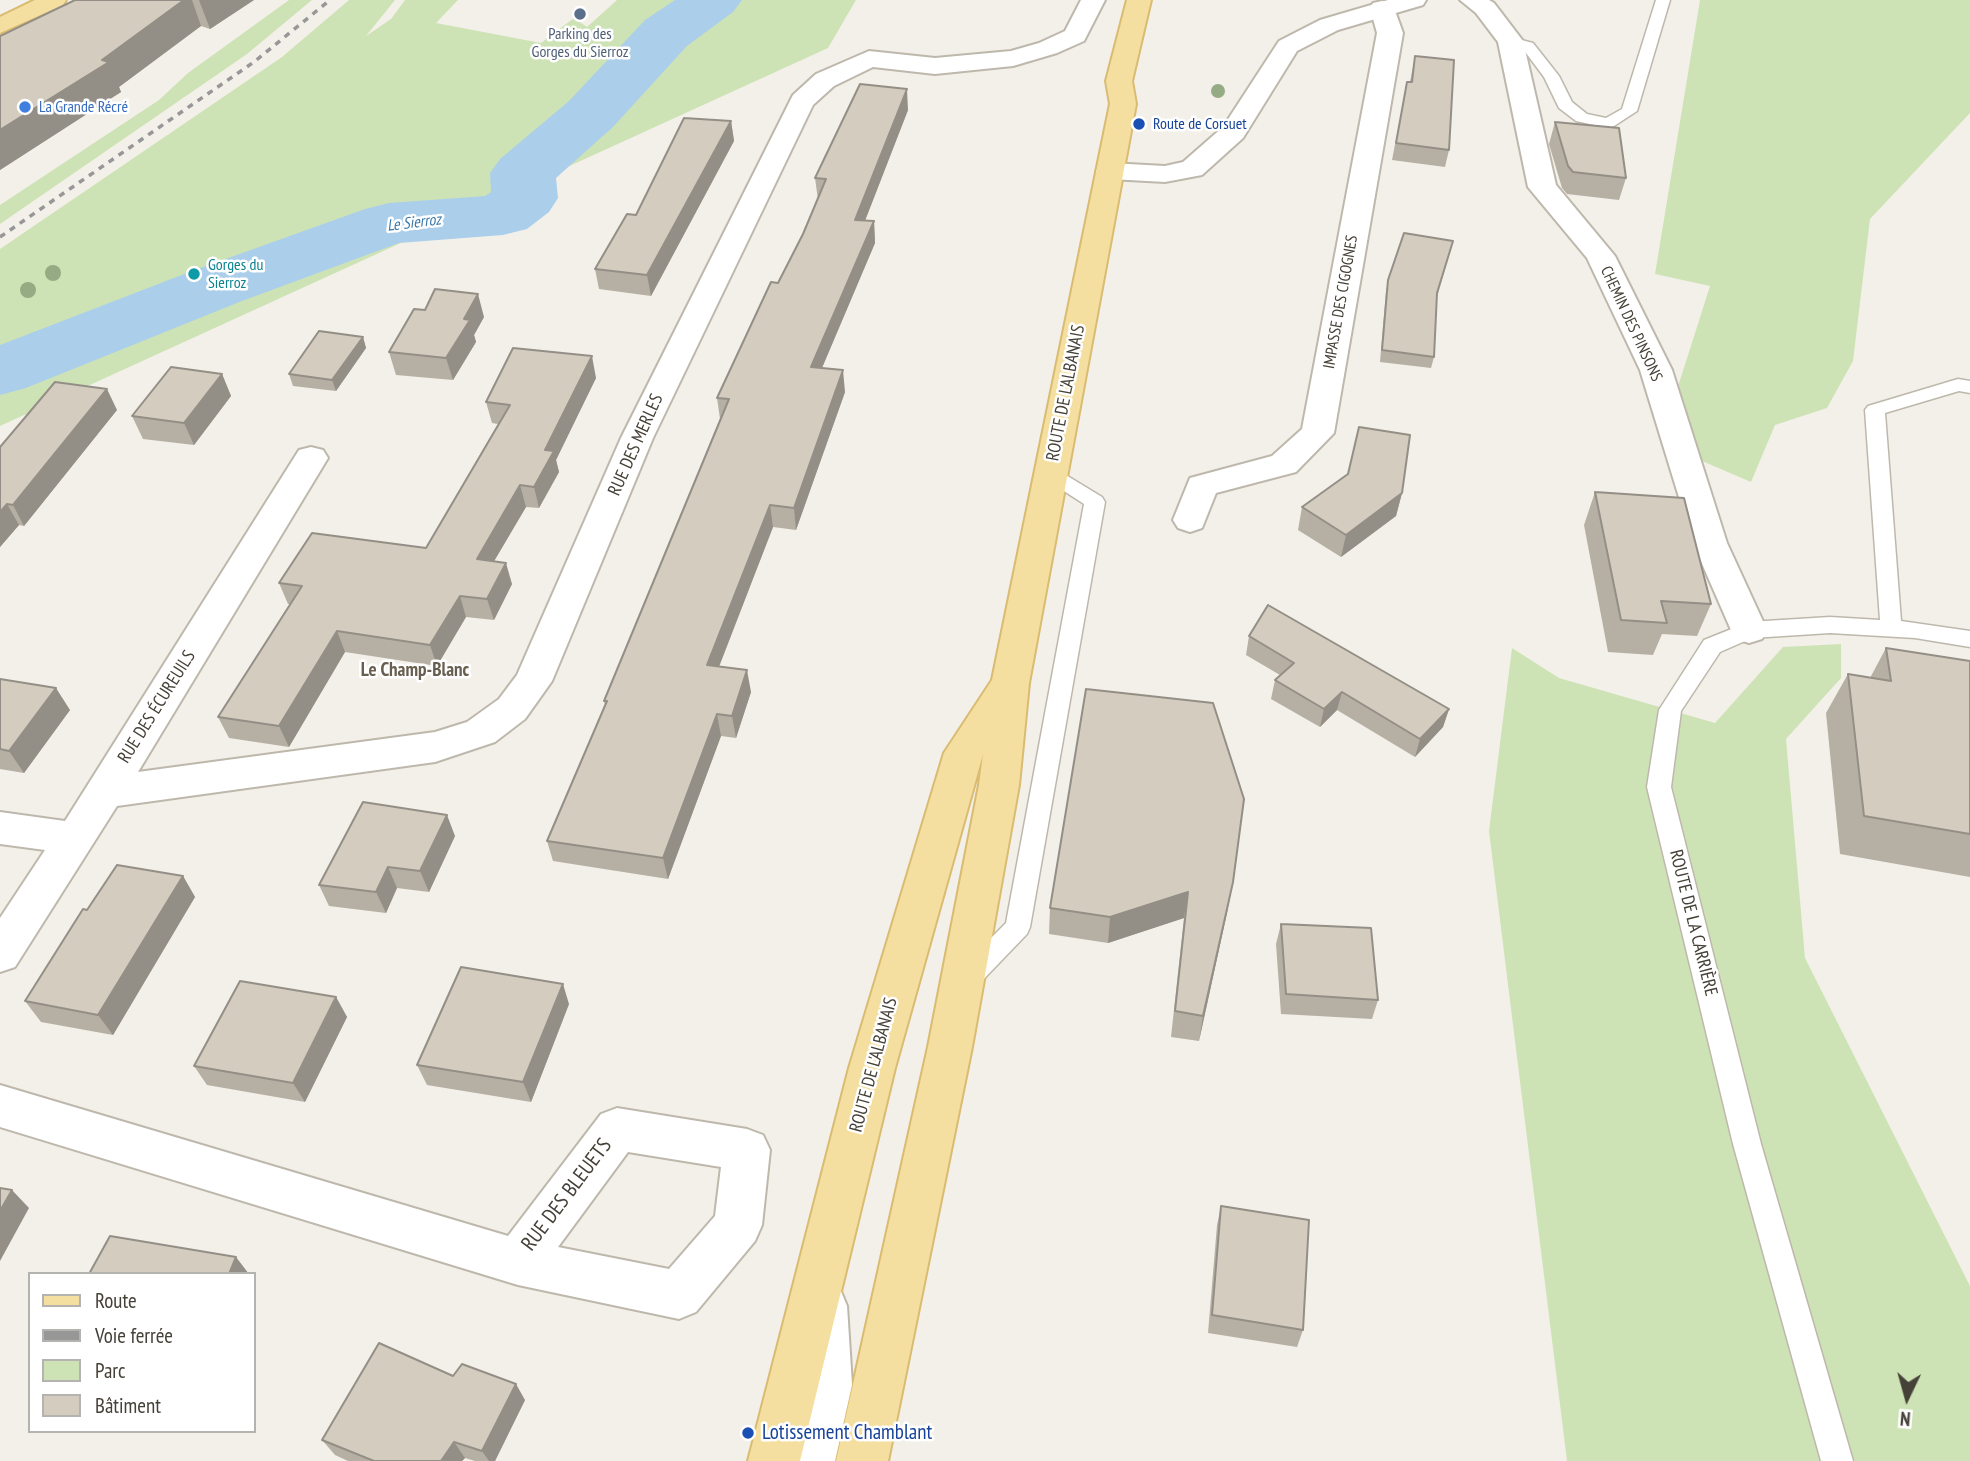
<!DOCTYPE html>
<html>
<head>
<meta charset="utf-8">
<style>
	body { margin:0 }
	#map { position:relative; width:1970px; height:1461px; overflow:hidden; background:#f3f0e9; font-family:"PT Sans Narrow",sans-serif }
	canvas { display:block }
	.legend { position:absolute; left:28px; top:1272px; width:228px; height:161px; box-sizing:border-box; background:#fff; border:2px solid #b5b3af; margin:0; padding:9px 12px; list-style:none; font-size:21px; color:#464138 }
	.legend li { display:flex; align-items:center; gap:14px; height:35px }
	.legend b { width:35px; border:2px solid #b5b3af }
	.north { position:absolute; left:1872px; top:1363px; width:70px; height:70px; -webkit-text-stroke:5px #fff; paint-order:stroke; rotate:185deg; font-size:19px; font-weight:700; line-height:28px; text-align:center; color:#464138 }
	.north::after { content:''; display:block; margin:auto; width:24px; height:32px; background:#464138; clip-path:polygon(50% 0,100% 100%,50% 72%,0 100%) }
</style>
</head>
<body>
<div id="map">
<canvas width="1970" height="1461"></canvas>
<ul class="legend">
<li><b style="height:9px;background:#f5dfa0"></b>Route</li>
<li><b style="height:9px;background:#979797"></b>Voie ferrée</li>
<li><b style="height:19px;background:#cee3b5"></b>Parc</li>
<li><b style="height:19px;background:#d4ccbf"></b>Bâtiment</li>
</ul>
<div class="north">N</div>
</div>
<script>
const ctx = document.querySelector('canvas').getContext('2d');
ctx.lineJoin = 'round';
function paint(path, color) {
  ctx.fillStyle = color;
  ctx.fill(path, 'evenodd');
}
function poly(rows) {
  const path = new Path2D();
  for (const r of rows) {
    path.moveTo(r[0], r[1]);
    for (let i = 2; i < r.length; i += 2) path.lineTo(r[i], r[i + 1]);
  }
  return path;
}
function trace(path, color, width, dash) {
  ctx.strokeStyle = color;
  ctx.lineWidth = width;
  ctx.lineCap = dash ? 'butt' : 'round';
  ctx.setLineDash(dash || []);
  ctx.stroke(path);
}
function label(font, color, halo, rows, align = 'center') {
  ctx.font = font + ' "PT Sans Narrow",sans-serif';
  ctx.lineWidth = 5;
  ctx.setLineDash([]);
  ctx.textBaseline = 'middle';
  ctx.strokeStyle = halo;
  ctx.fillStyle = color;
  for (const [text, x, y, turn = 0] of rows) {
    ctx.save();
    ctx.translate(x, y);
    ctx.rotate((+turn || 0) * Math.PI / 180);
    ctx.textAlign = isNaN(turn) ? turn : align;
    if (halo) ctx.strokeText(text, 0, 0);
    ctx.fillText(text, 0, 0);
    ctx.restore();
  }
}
const green = poly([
	[289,0,312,0,247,54,0,224,0,205,159,100,188,73],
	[349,0,395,0,366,36,391,19,405,0,458,0,436,23,541,43,574,18,587,27,617,0,856,0,828,48,0,426,0,249,282,57],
	[1700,0,1970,0,1970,113,1870,219,1853,361,1827,408,1775,425,1751,482,1660,443,1710,286,1655,274],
	[1841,644,1841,678,1786,739,1805,958,1970,1286,1970,1461,1567,1461,1489,831,1512,648,1559,678,1715,723,1783,647]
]);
const river = poly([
	[675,0,742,0,733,12,687,46,613,127,556,178,558,198,549,212,527,229,503,235,399,243,242,301,26,388,0,395,0,345,192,271,365,209,389,203,485,196,491,192,490,173,500,159,569,101,645,20,675,0]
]);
const service = poly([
	[1656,0,1670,0,1637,111,1614,126,1608,128,1576,121,1559,108,1544,77,1523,49,1505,44,1503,41,1510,37,1533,43,1559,76,1572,102,1587,114,1606,118,1622,109,1656,0],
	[1958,379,1970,381,1970,393,1959,391,1885,413,1901,621,1970,631,1970,647,1915,638,1830,633,1752,638,1720,652,1681,711,1671,787,1761,1144,1853,1461,1821,1461,1733,1144,1647,787,1659,710,1704,640,1749,622,1830,617,1880,620,1865,410,1868,406,1958,379],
	[1051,466,1102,497,1105,502,1030,927,1027,934,976,987,967,990,958,987,954,979,958,971,1006,923,1084,504,1044,478,1041,473,1044,468,1051,466]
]);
const minor = poly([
	[1081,0,1105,0,1084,41,1057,53,1013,66,935,74,873,67,834,86,813,105,653,438,552,681,525,719,495,742,435,762,117,806,15,967,0,972,0,918,45,850,0,844,0,812,65,821,299,450,311,447,323,450,328,458,138,772,435,732,467,722,499,699,517,675,621,438,793,95,816,74,869,51,935,58,1011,51,1039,43,1065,31,1081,0],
	[1460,0,1489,0,1494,3,1523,41,1556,185,1615,256,1672,370,1727,543,1767,630,1762,639,1749,643,1736,639,1731,630,1693,543,1640,370,1587,258,1528,187,1498,42,1476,13,1460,0],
	[1382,1,1391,3,1394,8,1403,33,1334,433,1296,472,1216,493,1202,528,1190,532,1178,528,1173,520,1190,478,1272,456,1302,429,1377,33,1370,8,1373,3,1382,1],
	[0,1085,508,1236,601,1114,617,1108,747,1129,763,1135,770,1150,762,1225,755,1241,696,1312,679,1319,518,1285,0,1127,0,1085],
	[628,1152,721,1167,715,1216,669,1269,558,1247,628,1152],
	[822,1282,840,1289,847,1306,852,1385,835,1461,783,1461,800,1385,797,1306,804,1289,822,1282]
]);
const tertiary = poly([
	[1388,0,1426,0,1423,5,1338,30,1297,51,1243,138,1202,175,1165,182,1110,179,1100,177,1096,171,1100,165,1110,163,1165,166,1183,162,1223,127,1279,41,1320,20,1388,0]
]);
const primary = poly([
	[35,0,66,0,63,5,0,33,0,17,35,0],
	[1127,0,1151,0,1132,81,1136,104,1029,683,1019,785,972,1047,888,1461,836,1461,928,1047,979,785,983,754,895,1068,800,1461,748,1461,849,1068,944,753,992,680,1110,104,1106,81,1127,0]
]);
const rail = poly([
	[0,237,254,62,330,0]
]);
const trees = [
	[1218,91,7],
	[53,273,8],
	[28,290,8]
];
const wall = poly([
	[75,0,254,0,210,29,201,26,119,87,121,92,0,170,0,36],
	[1415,56,1449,150,1445,167,1392,160,1407,82,1410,82],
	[908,110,865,221,874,221,875,243,822,368,845,392,796,530,773,527,719,667,751,692,736,738,721,736,668,879,553,861,547,841,605,705,604,701,720,419,717,398,778,283,803,234,818,200,815,178],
	[731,121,734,141,651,296,599,289,595,269,636,215],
	[1555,122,1626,178,1619,200,1567,194,1562,188,1549,144],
	[1453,241,1437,297,1434,357,1431,368,1380,362,1386,291,1388,280],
	[484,317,474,335,476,342,453,380,396,375,389,352],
	[363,337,366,348,336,391,293,386,289,374],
	[222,374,231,396,194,445,143,439,132,416],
	[596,378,556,460,559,472,539,508,526,507,494,561,512,584,494,620,466,617,437,666,345,652,289,747,229,738,218,717,290,604,288,604,279,583,426,548,498,424,492,423,486,402],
	[117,410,24,526,19,525,0,547,0,447],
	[1595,492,1711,604,1697,636,1662,634,1653,655,1608,652,1584,525],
	[1402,493,1396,516,1341,557,1298,530,1302,507],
	[1249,636,1449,709,1443,727,1415,757,1337,710,1320,727,1271,699,1275,680,1280,675,1246,655],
	[1886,648,1970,661,1970,877,1840,854,1826,713,1848,674,1870,678],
	[0,680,70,710,24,773,0,769],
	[1086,689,1228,908,1199,1041,1171,1037,1184,918,1108,943,1049,934,1050,908],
	[455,836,429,892,397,888,386,913,329,906,319,885],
	[183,876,195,897,113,1035,41,1022,25,1001,87,910],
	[1281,924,1378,1000,1372,1019,1281,1014,1276,944],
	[336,997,347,1017,305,1102,207,1085,194,1066],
	[569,1004,531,1102,427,1085,417,1065],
	[1221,1206,1303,1330,1297,1347,1208,1333,1217,1225],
	[453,1376,525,1400,495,1461,475,1461,465,1458,462,1461,348,1461,335,1455,322,1440]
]);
const shadedWall = poly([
	[184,0,192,0,201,26,119,87,121,92,0,170,0,130,102,60],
	[199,0,254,0,210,29],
	[907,89,908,110,857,241,855,220],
	[731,121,734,141,651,296,647,275],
	[874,221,875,243,813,389,811,367],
	[478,294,484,317,474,335,476,342,453,380,446,358,464,319],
	[363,337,366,348,336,391,332,380],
	[592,356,596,378,556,460,559,472,539,508,534,487,545,450],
	[843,370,845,392,796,530,794,508],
	[222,374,231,396,194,445,184,423],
	[107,389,117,410,24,526,13,505],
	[520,485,526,507,483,580,477,559],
	[1402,493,1396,516,1341,557,1346,535],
	[7,504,19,525,0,547,0,512],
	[770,505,773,527,711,687,707,665],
	[506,563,512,584,494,620,487,599],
	[460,596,466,617,437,666,430,645],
	[337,631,345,652,289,747,279,726],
	[747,670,751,692,736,738,732,716],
	[56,688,70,710,24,773,9,751],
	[1342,692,1337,710,1320,727,1324,709],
	[1449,709,1443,727,1415,757,1420,739],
	[717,714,721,736,668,879,663,858],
	[447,815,455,836,429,892,420,871],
	[388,867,397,888,386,913,376,892],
	[183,876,195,897,113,1035,98,1015],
	[1233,882,1228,908,1199,1041,1203,1016],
	[1188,892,1184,918,1108,943,1110,917],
	[563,984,569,1004,531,1102,523,1082],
	[336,997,347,1017,305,1102,293,1083],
	[12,1190,29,1208,0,1261,0,1211],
	[236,1257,249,1274,229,1274],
	[516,1384,525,1400,495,1461,489,1461,482,1451],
	[454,1442,465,1458,462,1461,441,1461]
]);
const building = poly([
	[75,0,184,0,102,60,109,62,0,130,0,36,75,0],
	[1415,56,1454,60,1449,150,1396,143,1407,82,1412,82,1415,56],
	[860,84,907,89,855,220,874,221,811,367,843,370,794,508,770,505,707,665,747,670,732,716,717,714,663,858,547,841,607,701,604,701,729,399,717,398,771,282,778,283,803,234,826,179,815,178,860,84],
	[684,118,731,121,647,275,595,269,627,214,636,215,684,118],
	[1555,122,1619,128,1626,178,1573,172,1568,166,1555,122],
	[1404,233,1453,241,1437,293,1434,357,1382,350,1388,280,1404,233],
	[435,289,478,294,464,319,470,320,446,358,389,352,414,309,425,310,435,289],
	[319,331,363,337,332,380,289,374,319,331],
	[513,348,592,356,545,450,554,451,534,487,520,485,477,559,506,563,487,599,460,596,430,645,337,631,279,726,218,717,302,586,279,583,312,533,426,548,510,405,486,402,513,348],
	[171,367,222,374,184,423,132,416,171,367],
	[55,382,107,389,13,505,7,504,0,512,0,447,55,382],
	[1359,427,1410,435,1402,493,1346,535,1302,507,1348,474,1359,427],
	[1595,492,1684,498,1711,604,1661,601,1667,623,1621,620,1595,492],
	[1268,605,1449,709,1420,739,1342,692,1324,709,1275,680,1294,663,1249,636,1268,605],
	[1886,648,1970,661,1970,834,1864,816,1848,674,1891,681,1886,648],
	[0,679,56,688,9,751,0,749,0,679],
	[1086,689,1213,703,1244,799,1233,882,1203,1016,1175,1011,1188,892,1110,917,1050,908,1086,689],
	[363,802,447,815,420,871,388,867,376,892,319,885,363,802],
	[117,865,183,876,98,1015,25,1001,83,909,87,910,117,865],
	[1281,924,1371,928,1378,1000,1286,994,1281,924],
	[461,967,563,984,523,1082,417,1065,461,967],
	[240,981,336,997,293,1083,194,1066,240,981],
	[0,1188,12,1190,0,1211,0,1188],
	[1221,1206,1309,1220,1303,1330,1212,1315,1221,1206],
	[110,1236,236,1257,229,1274,89,1274,110,1236],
	[379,1343,453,1376,462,1364,516,1384,482,1451,454,1442,441,1461,374,1461,322,1440,379,1343]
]);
const markers = [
	[580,14,7,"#5c6f8a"],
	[25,107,7,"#3f7fe0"],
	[1139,124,7,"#1a4fb4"],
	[194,274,7,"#0f9aa8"],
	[748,1433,7,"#1a4fb4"]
];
const farServicenames = [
	["Parking des",580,34],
	["Gorges du Sierroz",580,52]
];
const farShopnames = [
	["La Grande Récré",39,107]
];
const farTransitnames = [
	["Route de Corsuet",1153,124]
];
const farWaternames = [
	["Le Sierroz",414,223,-7]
];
const farCulturenames = [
	["Gorges du",208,265],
	["Sierroz",208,283]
];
const farStreetnames = [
	["IMPASSE DES CIGOGNES",1341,302,-80],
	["CHEMIN DES PINSONS",1631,324,65]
];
const streetNames = [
	["ROUTE DE L'ALBANAIS",1066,393,-79],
	["RUE DES MERLES",636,445,-66],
	["RUE DES ÉCUREUILS",157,707,-58],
	["ROUTE DE LA CARRIÈRE",1693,923,76],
	["ROUTE DE L'ALBANAIS",874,1065,-75]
];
const neighbourhoodNames = [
	["Le Champ-Blanc",415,671]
];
const nearStreetnames = [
	["RUE DES BLEUETS",567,1195,-53]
];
const nearTransitnames = [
	["Lotissement Chamblant",762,1433]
];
paint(green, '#cee3b5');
paint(river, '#abcfea');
trace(service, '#beb8ac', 3);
trace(minor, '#beb8ac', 4);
trace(tertiary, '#beb8ac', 4);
trace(primary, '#d9bc71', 4);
paint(service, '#fff');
paint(minor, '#fff');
paint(tertiary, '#fff');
paint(primary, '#f5dfa0');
trace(rail, '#979797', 3.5, [6, 6]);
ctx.fillStyle = '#95ab83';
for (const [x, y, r] of trees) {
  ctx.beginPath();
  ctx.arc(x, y, r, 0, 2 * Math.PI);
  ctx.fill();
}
paint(wall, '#b6afa4');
paint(shadedWall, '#948f86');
paint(building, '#d4ccbf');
trace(building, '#948f86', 2);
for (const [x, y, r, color] of markers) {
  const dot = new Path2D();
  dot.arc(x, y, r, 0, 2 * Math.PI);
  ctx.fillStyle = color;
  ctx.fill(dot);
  trace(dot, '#fff', 2.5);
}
label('16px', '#4e5e75', '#fff', farServicenames);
label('16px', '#366cbe', '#fff', farShopnames, 'left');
label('16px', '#164399', '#fff', farTransitnames, 'left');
label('italic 16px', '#3a78a9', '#fff', farWaternames);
label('16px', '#0d838f', '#fff', farCulturenames, 'left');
label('16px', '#464138', '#fff', farStreetnames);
label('18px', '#464138', '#fff', streetNames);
label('bold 19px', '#685f50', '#fff', neighbourhoodNames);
label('21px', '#464138', '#fff', nearStreetnames);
label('21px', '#164399', '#fff', nearTransitnames, 'left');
</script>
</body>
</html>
